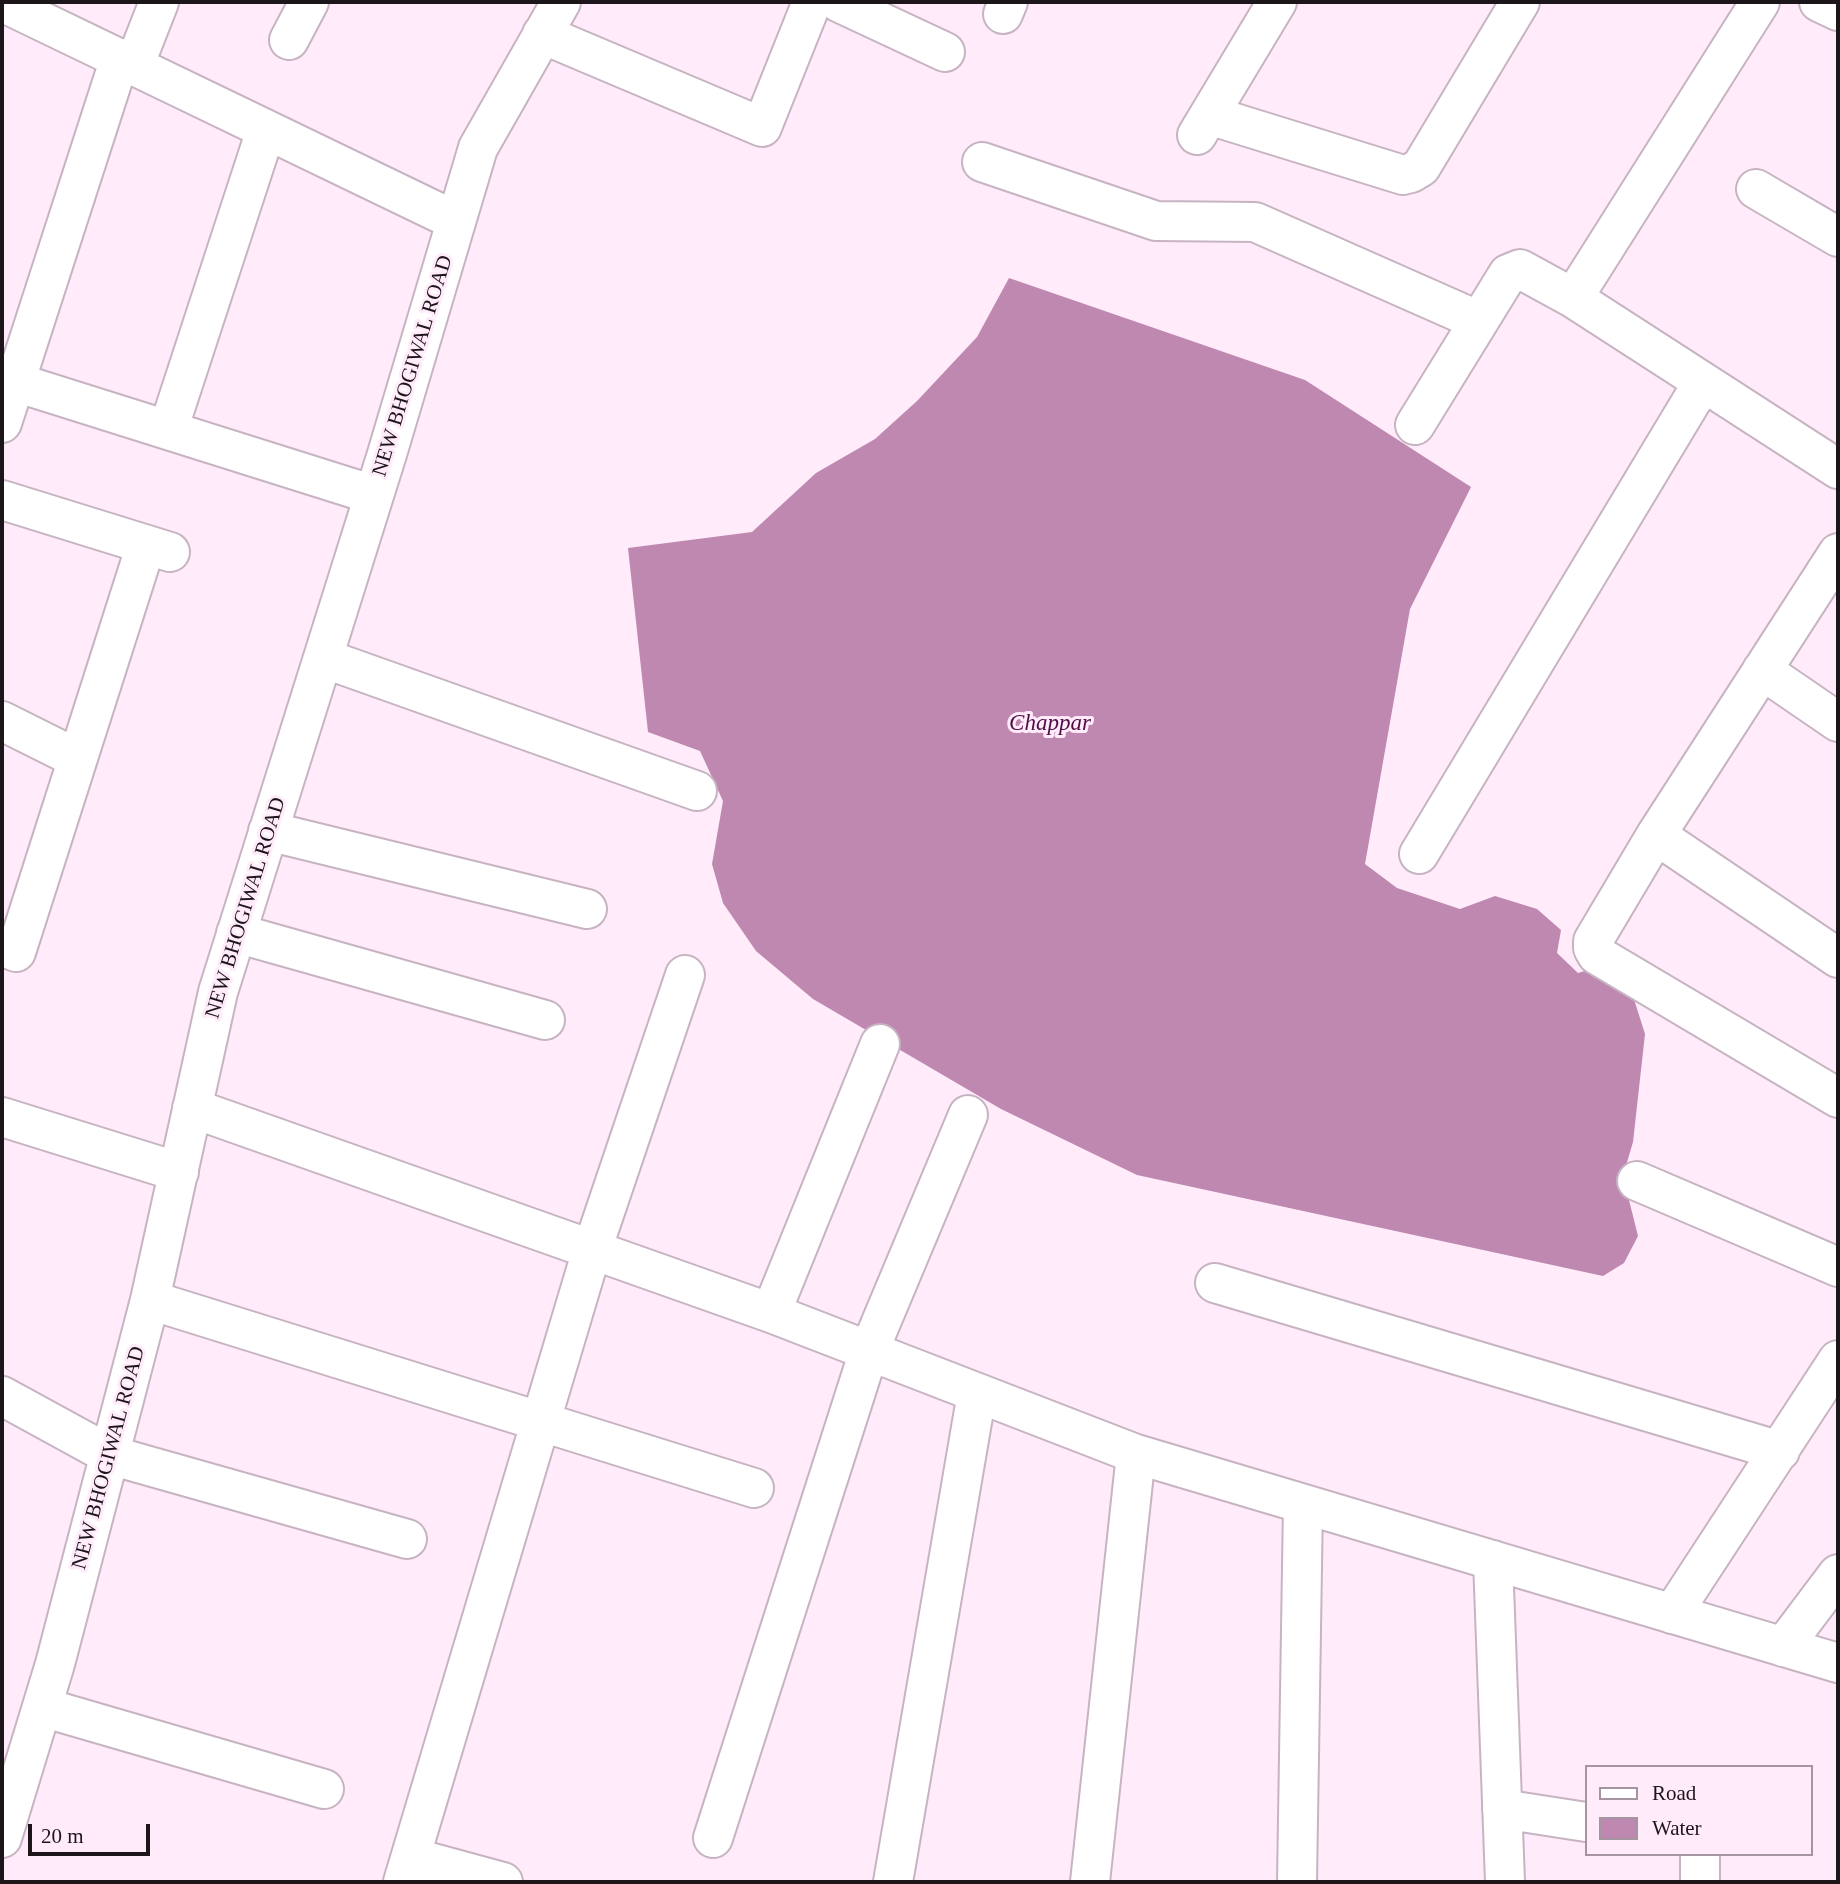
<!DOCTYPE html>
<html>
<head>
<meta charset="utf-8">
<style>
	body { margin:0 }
	#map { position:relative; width:1840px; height:1884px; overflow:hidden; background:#ffebfa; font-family:Georgia,serif }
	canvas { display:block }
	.frame { position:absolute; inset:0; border:4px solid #1c151a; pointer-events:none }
	.legend { position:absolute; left:1585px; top:1765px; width:228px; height:91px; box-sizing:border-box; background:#ffebfa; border:2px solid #a495a0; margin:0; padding:9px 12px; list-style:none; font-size:21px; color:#1c151a }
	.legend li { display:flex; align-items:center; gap:14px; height:35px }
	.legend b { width:35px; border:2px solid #a495a0 }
	.scale { position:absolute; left:28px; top:1824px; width:122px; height:32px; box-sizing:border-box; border:4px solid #1c151a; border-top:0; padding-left:9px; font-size:21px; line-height:24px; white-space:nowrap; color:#1c151a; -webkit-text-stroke:5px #ffebfa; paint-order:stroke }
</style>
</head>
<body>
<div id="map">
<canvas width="1840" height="1884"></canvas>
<div class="frame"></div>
<ul class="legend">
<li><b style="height:9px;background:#fff"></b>Road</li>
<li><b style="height:19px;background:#be88b1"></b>Water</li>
</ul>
<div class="scale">20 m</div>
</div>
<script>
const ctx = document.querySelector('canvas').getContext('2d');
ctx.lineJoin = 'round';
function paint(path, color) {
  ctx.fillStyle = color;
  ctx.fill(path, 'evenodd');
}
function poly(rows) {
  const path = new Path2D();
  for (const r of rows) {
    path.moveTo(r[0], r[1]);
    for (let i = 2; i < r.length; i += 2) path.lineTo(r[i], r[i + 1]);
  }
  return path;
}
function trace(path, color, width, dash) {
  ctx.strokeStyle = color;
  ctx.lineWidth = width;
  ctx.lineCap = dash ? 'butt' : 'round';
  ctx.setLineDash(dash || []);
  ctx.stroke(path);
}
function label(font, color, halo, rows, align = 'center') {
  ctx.font = font + ' Georgia,serif';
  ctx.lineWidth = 6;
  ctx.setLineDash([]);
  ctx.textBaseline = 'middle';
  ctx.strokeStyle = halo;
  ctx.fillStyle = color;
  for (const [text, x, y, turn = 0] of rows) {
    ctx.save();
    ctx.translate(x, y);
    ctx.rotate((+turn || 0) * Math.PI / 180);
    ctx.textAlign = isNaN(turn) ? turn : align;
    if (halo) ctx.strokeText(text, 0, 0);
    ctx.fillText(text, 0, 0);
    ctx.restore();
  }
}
const water = poly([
	[1009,278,1305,380,1471,487,1410,609,1365,864,1397,888,1460,909,1495,896,1537,909,1561,930,1557,953,1578,973,1591,969,1632,993,1645,1034,1633,1142,1623,1176,1638,1236,1624,1263,1603,1276,1137,1175,1001,1109,813,999,756,951,723,903,712,864,723,801,700,751,648,732,628,548,752,532,816,473,875,439,917,401,977,337]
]);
const minor = poly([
	[2,2,456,221],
	[838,2,945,52],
	[1760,2,1573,298,1838,469],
	[1819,2,1838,11],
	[1003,14,1008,2],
	[542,34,762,127,812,2],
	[289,40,309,2],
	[134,66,159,2],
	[1209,115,1403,175,1411,173,1421,167,1520,2],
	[1197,135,1277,2],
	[982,162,1156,221,1255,222,1479,321],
	[1756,189,1838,237],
	[15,382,374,495],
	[2,423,120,58],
	[1415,425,1508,274,1520,269,1573,298],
	[168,430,266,130],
	[2,500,170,552],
	[1838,553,1656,835,1593,941,1593,948,1597,955,1838,1098],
	[323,658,697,791],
	[1762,670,1838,722],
	[2,721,76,758],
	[268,831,587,909],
	[1656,835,1838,958],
	[1419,854,1703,382],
	[236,933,545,1020],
	[2,946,16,952,146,545],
	[192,1108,771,1313,1136,1454,1838,1663],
	[2,1117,179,1172],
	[1637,1181,1838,1267],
	[1215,1283,1780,1451],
	[150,1300,754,1488],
	[771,1313,880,1044],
	[2,1396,110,1455,407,1539],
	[1493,1560,1505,1882],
	[1672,1614,1838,1360],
	[1783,1647,1838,1574],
	[42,1707,324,1789],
	[1502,1809,1586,1822],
	[2,1838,55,1664,150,1300,218,992,387,454,478,148,561,2],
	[713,1838,869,1351,968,1115],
	[411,1857,503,1882],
	[403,1882,592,1250,685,975],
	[893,1882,977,1393],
	[1090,1882,1136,1454],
	[1297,1882,1303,1504],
	[1700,1882,1700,1854]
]);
const streetNames = [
	["NEW BHOGIWAL ROAD",413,366,-73],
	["NEW BHOGIWAL ROAD",246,908,-73],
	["NEW BHOGIWAL ROAD",109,1458,-75]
];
const waterNames = [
	["Chappar",1050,724]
];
paint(water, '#be88b1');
trace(minor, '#c7b4c2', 42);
trace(minor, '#fff', 38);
label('21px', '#1c151a', '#ffebfa', streetNames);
label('italic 23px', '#500f46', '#ffebfa', waterNames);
</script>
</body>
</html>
